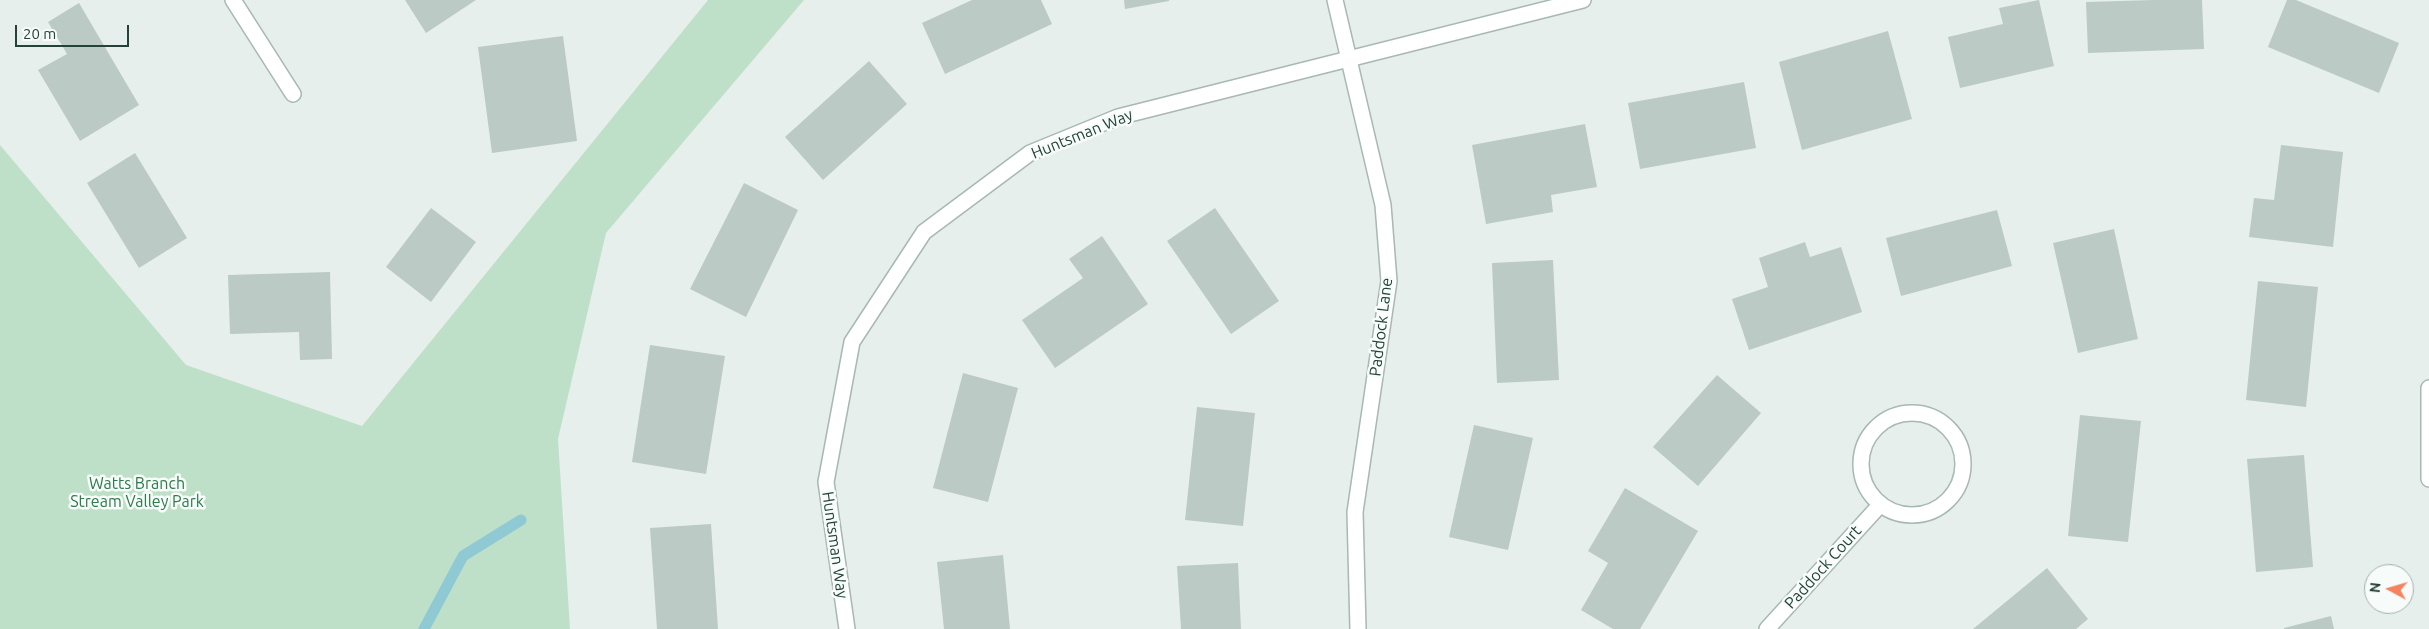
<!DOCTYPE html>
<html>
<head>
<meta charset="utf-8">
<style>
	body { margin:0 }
	#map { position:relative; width:2429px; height:629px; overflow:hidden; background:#e6efeb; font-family:Ubuntu,sans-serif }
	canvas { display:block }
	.north { position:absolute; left:2364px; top:564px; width:50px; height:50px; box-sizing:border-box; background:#f7fbf9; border:1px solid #a3b1ad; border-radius:50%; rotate:276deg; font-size:14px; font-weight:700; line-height:20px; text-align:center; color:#24423a }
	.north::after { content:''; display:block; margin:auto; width:18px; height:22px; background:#f4845f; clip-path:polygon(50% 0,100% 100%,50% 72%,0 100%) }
	.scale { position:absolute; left:15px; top:25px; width:114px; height:22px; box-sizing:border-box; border:2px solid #24423a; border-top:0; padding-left:6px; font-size:15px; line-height:18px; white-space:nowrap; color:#24423a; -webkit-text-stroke:4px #f7fbf9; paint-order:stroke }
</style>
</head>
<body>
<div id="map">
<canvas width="2429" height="629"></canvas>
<div class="north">N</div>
<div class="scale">20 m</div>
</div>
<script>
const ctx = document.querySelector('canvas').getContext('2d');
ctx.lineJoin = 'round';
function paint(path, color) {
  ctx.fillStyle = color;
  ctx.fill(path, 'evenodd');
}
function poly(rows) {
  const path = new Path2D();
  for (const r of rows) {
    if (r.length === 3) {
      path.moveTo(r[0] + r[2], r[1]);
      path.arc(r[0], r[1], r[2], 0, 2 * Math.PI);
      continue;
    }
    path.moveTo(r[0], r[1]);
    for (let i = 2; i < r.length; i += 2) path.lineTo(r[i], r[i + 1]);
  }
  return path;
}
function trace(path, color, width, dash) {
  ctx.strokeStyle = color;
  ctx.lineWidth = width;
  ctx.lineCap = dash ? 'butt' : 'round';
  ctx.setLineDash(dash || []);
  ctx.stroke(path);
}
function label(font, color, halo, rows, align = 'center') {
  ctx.font = font + ' Ubuntu,sans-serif';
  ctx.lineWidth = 5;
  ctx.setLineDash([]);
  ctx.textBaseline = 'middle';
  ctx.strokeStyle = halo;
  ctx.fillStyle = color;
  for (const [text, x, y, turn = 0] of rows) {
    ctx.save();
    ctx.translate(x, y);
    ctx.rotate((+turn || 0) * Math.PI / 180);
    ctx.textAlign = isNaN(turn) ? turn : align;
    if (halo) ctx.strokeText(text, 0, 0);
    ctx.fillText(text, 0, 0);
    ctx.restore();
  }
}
const green = poly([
	[708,0,804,0,606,233,558,439,570,629,0,629,0,145,186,365,362,426]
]);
const stream = poly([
	[424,629,463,556,521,520]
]);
const building = poly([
	[405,0,476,0,426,33],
	[972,0,1041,0,1052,24,945,74,922,23],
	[1124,0,1169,0,1169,1,1125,9],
	[2039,0,2054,66,1960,88,1948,37,2003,24,1999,8],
	[2154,0,2202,0,2204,49,2088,53,2086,2],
	[2287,0,2296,0,2399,43,2379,93,2268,47],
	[79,3,139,105,80,141,38,70,67,54,48,22],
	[1888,31,1912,119,1802,150,1779,62],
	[563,36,577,141,492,153,478,47],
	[869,61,907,104,823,180,785,137],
	[1744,82,1756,148,1640,169,1628,103],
	[1585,124,1597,187,1551,195,1553,212,1486,224,1472,145],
	[2281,145,2343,152,2333,247,2249,237,2254,198,2274,200],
	[135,153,187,238,139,268,87,183],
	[744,183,798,210,746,317,690,289],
	[431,208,476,242,431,302,386,267],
	[1215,208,1279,301,1231,334,1167,241],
	[1997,210,2012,266,1901,296,1886,238],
	[2114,229,2138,339,2078,353,2053,243],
	[1102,236,1148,304,1055,368,1022,320,1083,278,1069,259],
	[1805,242,1810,257,1841,247,1862,312,1749,350,1732,299,1768,287,1759,258],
	[1553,260,1559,380,1497,383,1492,263],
	[330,272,332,359,300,360,299,332,230,334,228,275],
	[2258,281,2318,287,2306,407,2246,400],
	[650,345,725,356,706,474,632,462],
	[963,373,1018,388,988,502,933,488],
	[1717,375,1761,413,1698,486,1653,447],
	[1197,407,1255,413,1243,526,1185,520],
	[2080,415,2141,421,2128,542,2068,536],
	[1474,425,1533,438,1508,550,1449,537],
	[2304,455,2313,567,2256,572,2247,459],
	[1625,488,1698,531,1640,629,1613,629,1581,610,1608,563,1588,551],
	[711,524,718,629,657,629,650,528],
	[1003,555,1010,629,944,629,937,562],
	[1238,563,1241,629,1181,629,1177,566],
	[2047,568,2088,619,2076,629,1973,629],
	[2331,616,2334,629,2284,629,2284,628]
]);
const minor = poly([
	[233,0,293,94],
	[1335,0,1383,205,1389,281,1355,512,1358,629],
	[2429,388,2429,479],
	[1912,464,51],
	[847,629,826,482,852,342,924,232,1030,153,1118,117,1583,0],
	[1767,629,1880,505]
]);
const streetNames = [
	["Huntsman Way",1082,134,-22],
	["Paddock Lane",1381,327,-83],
	["Huntsman Way",835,545,82],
	["Paddock Court",1823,567,-48]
];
const parkNames = [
	["Watts Branch",137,484],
	["Stream Valley Park",137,502]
];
paint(green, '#bfe0c8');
trace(stream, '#8ec9d4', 11);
paint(building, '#bbcac4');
trace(minor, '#a8b8b2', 18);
trace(minor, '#fff', 15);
label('16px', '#24423a', '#f7fbf9', streetNames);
label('16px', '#2d7a4b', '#f7fbf9', parkNames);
</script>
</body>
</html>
